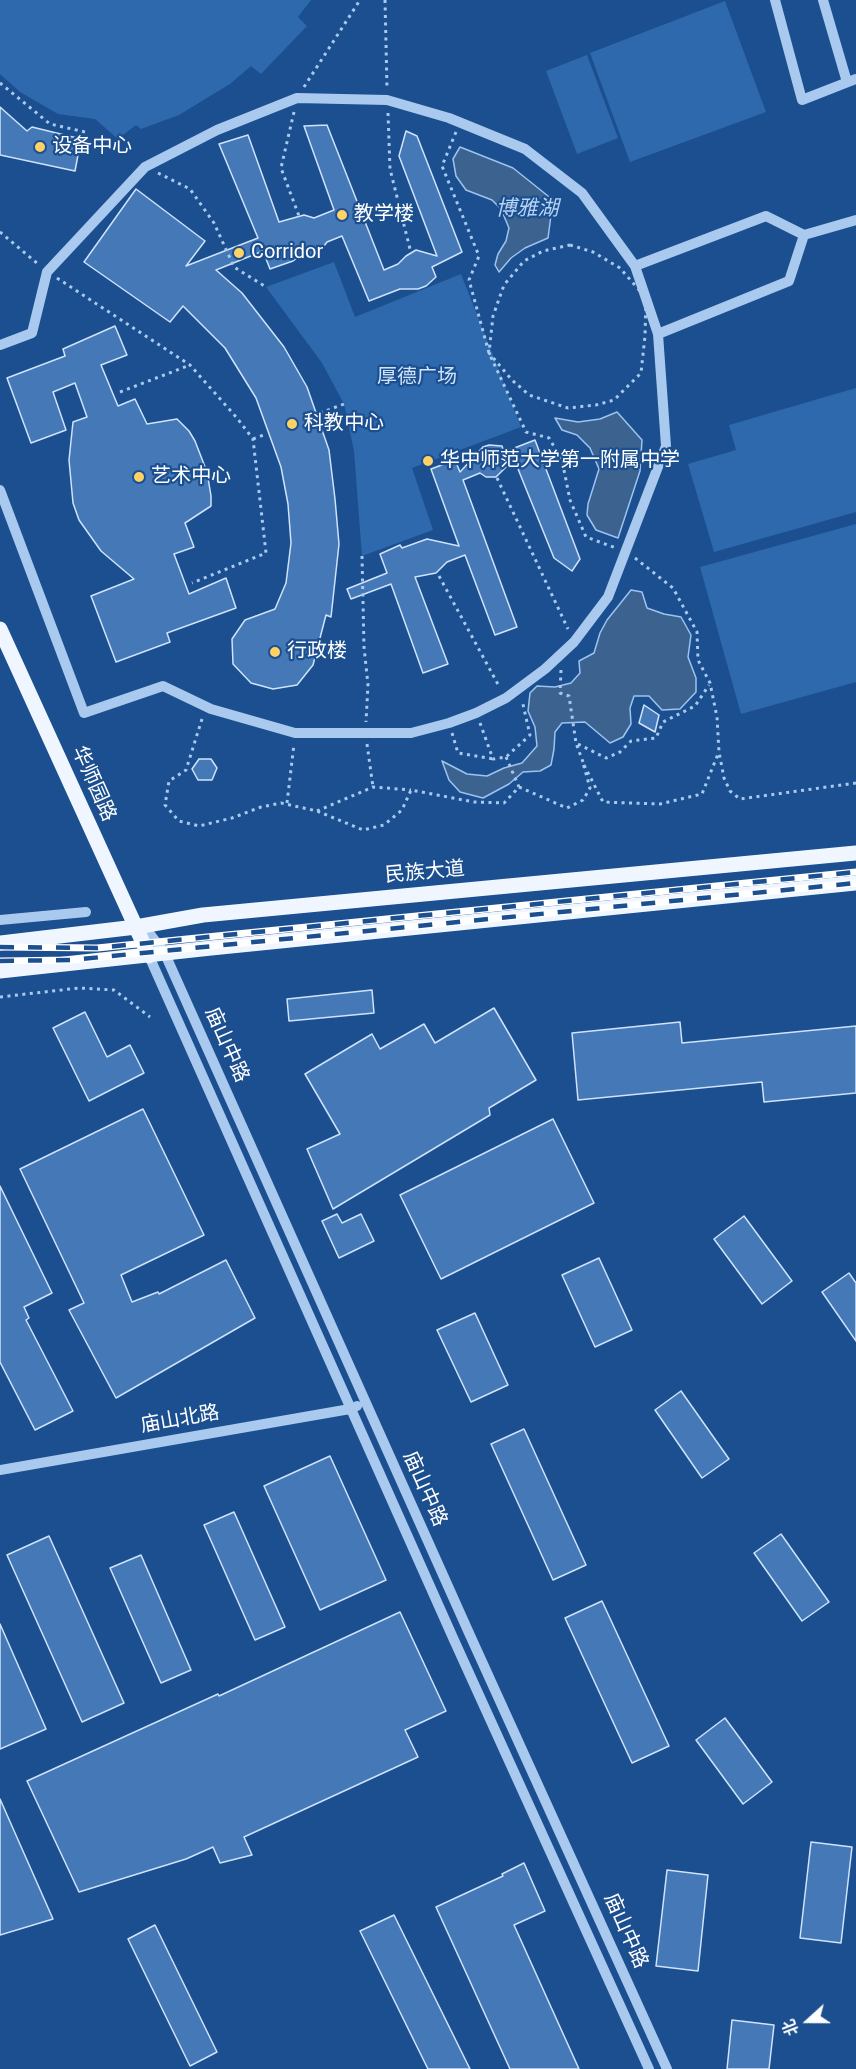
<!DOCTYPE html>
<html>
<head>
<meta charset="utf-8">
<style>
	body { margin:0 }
	#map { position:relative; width:856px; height:2069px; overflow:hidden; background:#1b4f8f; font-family:Roboto,"Noto Sans SC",sans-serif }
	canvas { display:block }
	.north { position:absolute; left:778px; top:1991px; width:60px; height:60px; -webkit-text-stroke:4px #1b4f8f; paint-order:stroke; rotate:249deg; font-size:16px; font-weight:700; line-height:24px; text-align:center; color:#fff }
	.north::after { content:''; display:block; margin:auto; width:21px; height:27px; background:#fff; clip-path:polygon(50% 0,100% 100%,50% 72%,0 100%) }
</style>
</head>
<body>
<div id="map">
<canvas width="856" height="2069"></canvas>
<div class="north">北</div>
</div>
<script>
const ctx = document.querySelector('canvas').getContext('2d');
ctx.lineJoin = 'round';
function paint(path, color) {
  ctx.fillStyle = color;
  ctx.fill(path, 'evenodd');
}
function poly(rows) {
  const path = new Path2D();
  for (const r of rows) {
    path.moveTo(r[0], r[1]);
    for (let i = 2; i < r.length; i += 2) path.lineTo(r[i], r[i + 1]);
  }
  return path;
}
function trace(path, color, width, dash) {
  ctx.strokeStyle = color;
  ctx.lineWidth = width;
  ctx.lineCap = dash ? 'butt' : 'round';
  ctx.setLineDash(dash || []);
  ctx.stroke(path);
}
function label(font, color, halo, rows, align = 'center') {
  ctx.font = font + ' Roboto,"Noto Sans SC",sans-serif';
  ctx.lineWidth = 4.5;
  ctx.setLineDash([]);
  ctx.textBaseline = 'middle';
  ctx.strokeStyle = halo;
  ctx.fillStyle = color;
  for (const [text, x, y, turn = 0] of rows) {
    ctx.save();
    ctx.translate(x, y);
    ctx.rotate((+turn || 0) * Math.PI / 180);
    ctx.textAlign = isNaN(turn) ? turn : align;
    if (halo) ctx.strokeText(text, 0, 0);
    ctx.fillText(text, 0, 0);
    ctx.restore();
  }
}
const green = poly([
	[0,0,311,0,298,17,307,26,261,74,251,66,230,84,179,115,141,129,136,125,118,139,95,119,58,114,20,92,0,74],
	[725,1,766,112,630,162,590,53],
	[587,55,618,138,577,154,546,71],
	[334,262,355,317,461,274,521,427,412,468,433,530,362,556,354,451,344,404,322,363,266,287],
	[856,388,856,512,714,552,688,464,736,450,729,425],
	[856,524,856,682,741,714,700,567]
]);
const water = poly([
	[460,147,513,168,553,200,548,238,525,248,511,258,499,272,495,265,498,254,506,241,509,228,501,209,492,200,466,190,456,176,453,159,460,147],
	[617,412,642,440,640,471,618,538,596,530,587,515,588,504,599,469,590,448,577,435,562,430,555,418,578,422,600,419,617,412],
	[631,590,642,592,647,608,664,614,681,617,691,635,688,657,696,678,696,692,680,709,662,710,649,696,634,696,630,708,631,724,623,737,610,743,585,722,562,723,555,732,554,749,551,765,540,771,523,772,509,784,483,798,460,792,449,780,442,761,467,774,487,776,504,768,522,763,537,746,535,727,528,711,530,693,537,686,555,687,571,683,580,673,579,661,594,653,600,633,607,620,631,590]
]);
const building = poly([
	[0,107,27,131,32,127,81,139,75,171,0,155,0,107],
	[327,125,384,270,398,264,406,256,416,250,437,256,399,156,406,131,417,136,462,252,432,267,436,277,426,286,418,289,400,289,369,301,342,236,327,242,318,254,298,257,293,261,270,269,263,251,216,270,242,293,284,347,307,387,329,450,335,499,339,544,331,617,326,615,313,665,297,685,273,689,251,683,233,664,232,639,245,620,275,609,286,583,291,543,288,504,281,467,256,398,225,348,183,306,170,322,84,262,136,189,205,241,186,266,258,238,219,144,248,135,279,222,304,215,314,218,334,210,304,126,327,125],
	[115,326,127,355,101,365,118,406,135,399,147,424,177,419,189,431,195,441,207,472,211,496,211,506,185,523,194,547,174,554,189,594,226,578,236,608,167,633,170,642,116,662,91,596,134,579,101,551,79,520,73,503,69,460,73,422,87,417,75,383,53,392,66,430,31,443,7,378,65,356,63,349,115,326],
	[535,440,580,559,572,571,554,558,514,459,496,477,486,477,480,473,463,480,517,627,495,635,465,555,447,562,436,573,415,577,448,664,423,673,391,584,351,599,347,589,387,573,380,554,400,545,402,548,427,539,459,546,431,469,455,460,460,472,483,447,489,445,502,446,504,452,535,440],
	[644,705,659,715,655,732,639,723,644,705],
	[199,759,211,759,217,768,212,780,198,780,192,769,199,759],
	[372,990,374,1013,289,1021,287,999,372,990],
	[494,1008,536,1080,489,1108,490,1115,333,1209,307,1149,340,1134,305,1074,372,1034,380,1049,424,1024,435,1043,494,1008],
	[85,1012,107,1057,130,1045,144,1073,89,1101,53,1028,85,1012],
	[680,1022,682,1043,856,1026,856,1093,764,1102,762,1082,578,1100,572,1033,680,1022],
	[143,1109,204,1235,121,1275,132,1302,158,1292,159,1294,226,1260,255,1318,116,1398,69,1310,84,1303,20,1169,143,1109],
	[553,1119,594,1203,441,1279,400,1195,553,1119],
	[0,1186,52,1293,24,1307,29,1318,26,1320,73,1411,35,1430,0,1362,0,1186],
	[337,1214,342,1223,361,1214,374,1241,339,1258,322,1221,337,1214],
	[744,1216,792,1281,762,1304,714,1239,744,1216],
	[599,1258,632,1330,595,1347,562,1275,599,1258],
	[849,1273,856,1283,856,1341,822,1292,849,1273],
	[475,1313,508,1385,471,1402,437,1330,475,1313],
	[681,1391,729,1459,702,1478,655,1410,681,1391],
	[524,1429,586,1565,553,1580,491,1444,524,1429],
	[330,1456,386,1580,320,1610,264,1486,330,1456],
	[234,1512,285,1627,255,1640,204,1525,234,1512],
	[781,1534,829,1602,802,1621,754,1553,781,1534],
	[49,1536,124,1703,82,1722,7,1555,49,1536],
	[141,1555,191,1670,161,1683,110,1568,141,1555],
	[602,1601,669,1746,632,1763,565,1618,602,1601],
	[400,1612,446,1711,405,1730,418,1757,244,1837,252,1855,220,1863,213,1847,186,1859,79,1892,27,1781,218,1694,219,1696,400,1612],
	[0,1624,46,1729,0,1749,0,1624],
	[725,1718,772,1782,743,1804,696,1740,725,1718],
	[0,1799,53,1919,0,1935,0,1799],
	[811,1842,852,1847,841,1943,800,1938,811,1842],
	[524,1863,545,1911,514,1925,579,2069,510,2069,436,1907,503,1876,502,1874,524,1863],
	[667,1870,708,1875,698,1971,656,1966,667,1870],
	[394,1915,470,2069,428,2069,360,1931,394,1915],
	[155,1925,217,2052,190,2066,128,1939,155,1925],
	[732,2020,774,2025,769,2069,727,2069,732,2020]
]);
const path = poly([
	[385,0,387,88],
	[0,83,50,124,85,132],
	[304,87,360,0],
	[294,112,281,168,299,216],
	[388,113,390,169,411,253],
	[456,132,442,166,479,256,469,280,489,353,526,432,549,438,562,460,570,500,586,537,616,548],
	[158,173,190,189,214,223,234,267,266,287],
	[0,232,38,264],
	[570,245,593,252,620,268,646,298,645,336,641,373,614,400,596,405,568,408,529,395,512,380,489,353,493,316,504,285,524,261,543,251,570,245],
	[57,278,190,365,237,418,253,439,266,553,192,583],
	[120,392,190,365],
	[320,413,344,404],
	[253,439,266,434],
	[497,478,568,629],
	[362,556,364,647,368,685,366,722],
	[635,558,673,588,697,632,698,660,710,683,717,717,719,752,724,778,730,791,740,799,856,783],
	[439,576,500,688],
	[561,670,560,693,569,696,576,743],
	[202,719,186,770,169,781,165,805,179,821,199,826,232,818,261,807,281,803,317,811,363,830,384,825,402,810,411,790,474,802,504,803,519,787,567,808,583,800,590,788,583,763,603,802,660,804,702,794,718,754],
	[480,723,493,759,506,757,530,735,522,700],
	[452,733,458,753,493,759],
	[367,744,373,787],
	[506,757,519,787],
	[583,762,576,743,606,758,620,752,631,741,656,738,663,722,695,706,709,685],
	[287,803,294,744],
	[317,811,373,787,411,790],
	[0,997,79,988,114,990,150,1017]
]);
const minor = poly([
	[775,0,802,100,856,79],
	[823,0,847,82],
	[804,235,856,220],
	[635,266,766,216,804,235,789,281,658,334],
	[0,345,32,333,47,272,145,167,217,130,297,98,387,100,449,118,525,149,582,193,635,266,658,334,666,446,608,597,574,642,545,669,506,698,476,713,449,723,411,733,295,733,211,709,163,686,84,713,0,490],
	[0,920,86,912],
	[144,926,165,954,469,1633,667,2069],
	[149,956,454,1640,649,2069],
	[0,1470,350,1409,357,1406]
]);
const major = poly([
	[0,629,149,956],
	[0,943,136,927,203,915,856,853],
	[0,971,211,948,856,883]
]);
const rail = poly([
	[0,947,97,948,856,872],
	[0,961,71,960,856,883]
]);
const markers = [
	[40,147,6,"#ffd166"],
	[342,215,6,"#ffd166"],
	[239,253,6,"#ffd166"],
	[292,424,6,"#ffd166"],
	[428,461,6,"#ffd166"],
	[139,477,6,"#ffd166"],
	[275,652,6,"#ffd166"]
];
const poiNames = [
	["设备中心",52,147],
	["教学楼",354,215],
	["Corridor",251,253],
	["科教中心",304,424],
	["华中师范大学第一附属中学",440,461],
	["艺术中心",151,477],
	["行政楼",287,652]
];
const parkNames = [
	["厚德广场",417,378]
];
const streetNames = [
	["华师园路",93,784,66],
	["民族大道",425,873,-5],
	["庙山中路",226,1045,66],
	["庙山北路",180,1420,-10],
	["庙山中路",424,1489,66],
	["庙山中路",625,1931,66]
];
const waterNames = [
	["博雅湖",527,210]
];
paint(green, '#2e69ad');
paint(water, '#3c6290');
trace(water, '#9cc4f0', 1.5);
paint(building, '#4478b7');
trace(building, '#cfe3fa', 1.5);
trace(path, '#a9c9ee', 3, [3, 4.5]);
trace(minor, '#a9c9ee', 10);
trace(major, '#f0f6ff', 15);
trace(rail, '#fff', 7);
trace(rail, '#1b4f8f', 4.5, [14]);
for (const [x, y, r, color] of markers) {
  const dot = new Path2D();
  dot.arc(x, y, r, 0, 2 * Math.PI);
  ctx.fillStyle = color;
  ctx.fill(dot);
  trace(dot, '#1b4f8f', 2);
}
label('20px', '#fff', '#1b4f8f', poiNames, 'left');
label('20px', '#cfe3fa', '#1b4f8f', parkNames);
label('20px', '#fff', '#1b4f8f', streetNames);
label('italic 21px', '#b5d3f5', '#1b4f8f', waterNames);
</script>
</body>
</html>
